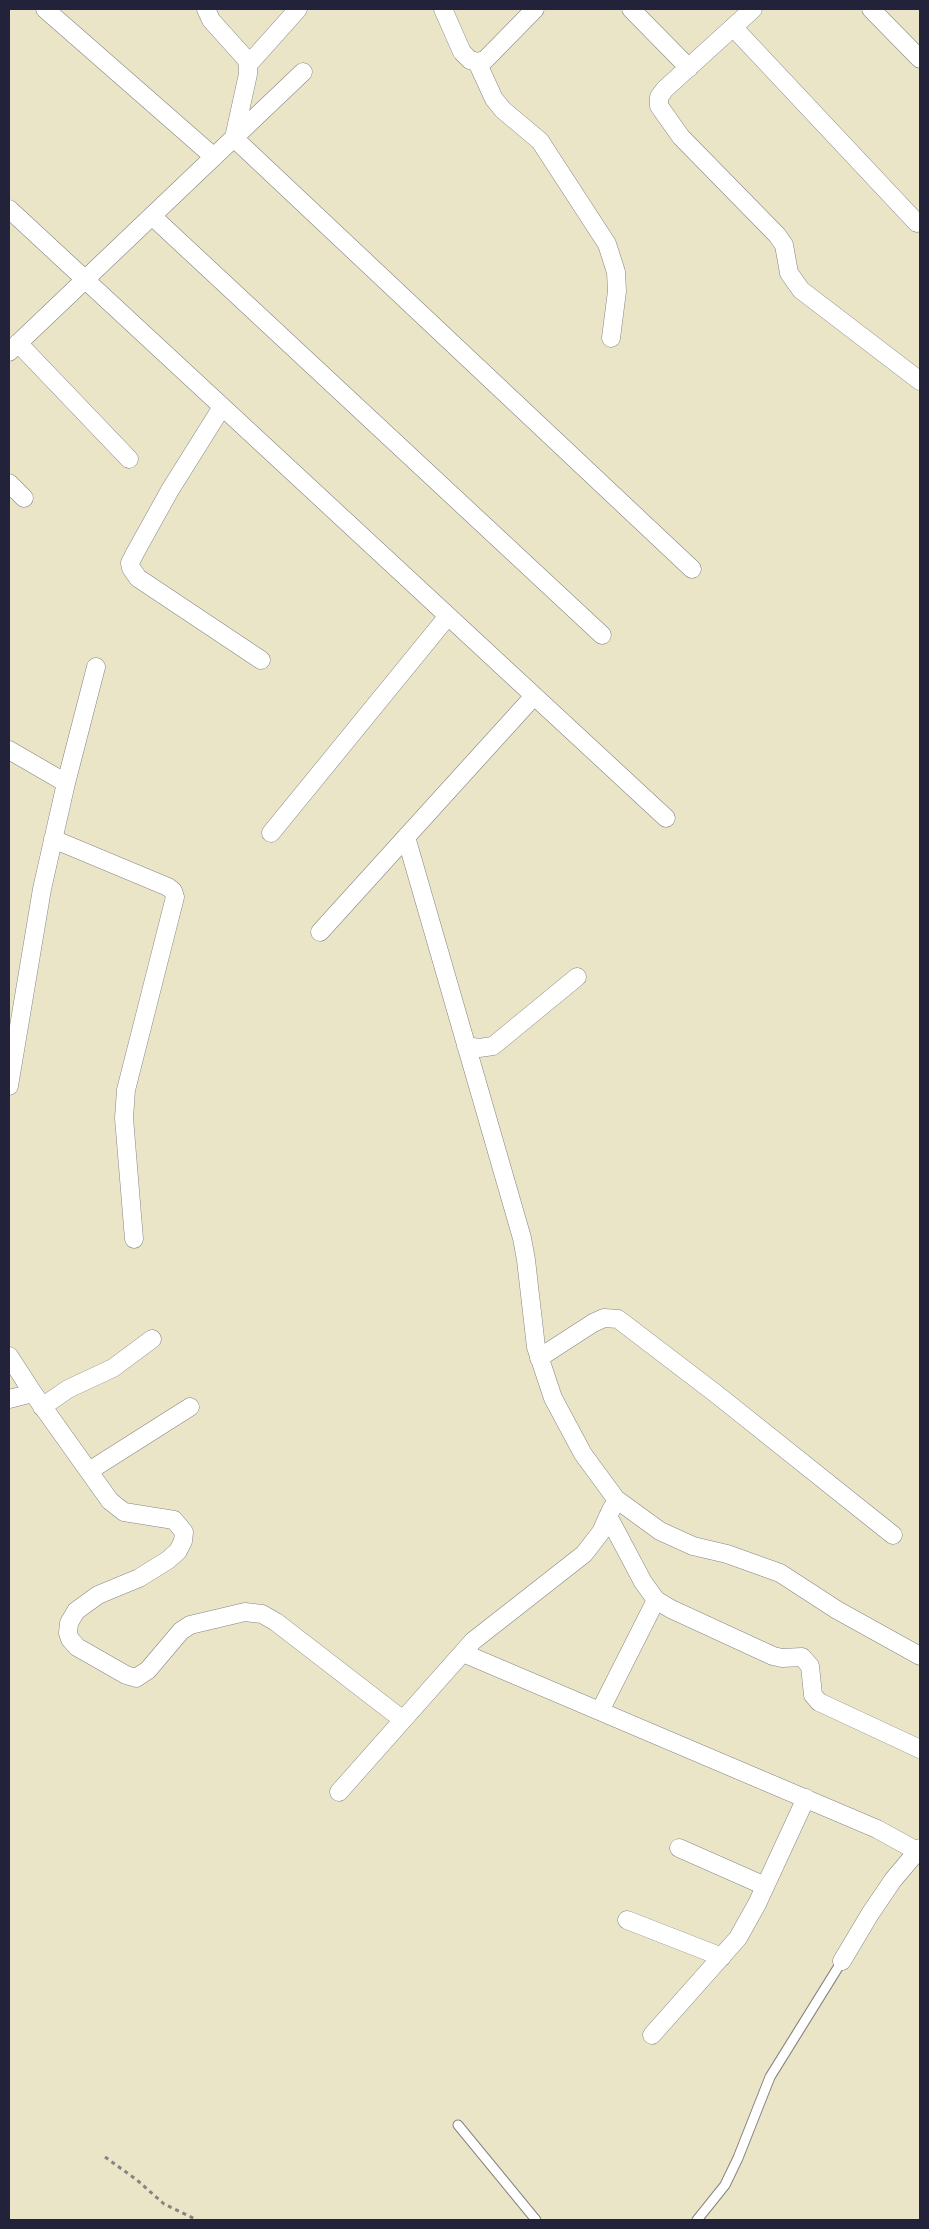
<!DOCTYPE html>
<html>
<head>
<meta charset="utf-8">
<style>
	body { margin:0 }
	#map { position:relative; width:929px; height:2229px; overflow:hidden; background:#ebe5c8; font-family:"Comic Neue",sans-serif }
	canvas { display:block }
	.frame { position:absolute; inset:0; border:10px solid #22223b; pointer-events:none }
</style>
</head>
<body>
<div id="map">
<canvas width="929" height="2229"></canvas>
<div class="frame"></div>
</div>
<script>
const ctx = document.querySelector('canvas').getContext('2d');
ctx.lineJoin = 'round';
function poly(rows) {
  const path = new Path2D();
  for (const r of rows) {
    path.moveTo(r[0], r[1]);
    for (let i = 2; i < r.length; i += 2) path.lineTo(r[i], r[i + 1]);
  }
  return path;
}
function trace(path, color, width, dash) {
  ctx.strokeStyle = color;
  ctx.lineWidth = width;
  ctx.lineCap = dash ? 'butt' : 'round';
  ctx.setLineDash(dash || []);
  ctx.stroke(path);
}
const path = poly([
	[105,2157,137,2180,164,2204,197,2220]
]);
const service = poly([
	[458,2125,536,2220],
	[697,2220,725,2185,738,2158,770,2077,842,1961]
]);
const minor = poly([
	[45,9,214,157],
	[206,9,211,20,246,59,248,65,248,74,234,138,692,569],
	[443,9,462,52,470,60,477,62,485,60,535,9],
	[631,9,689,68],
	[753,9,665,89,659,97,659,106,681,137,777,235,784,245,789,273,801,290,920,381],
	[871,9,920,59],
	[733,27,917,223],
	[477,62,494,99,503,110,540,141,607,244,616,272,617,291,611,338],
	[248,65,298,9],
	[9,209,666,818],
	[152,216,602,635],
	[18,343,129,459],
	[9,352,303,72],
	[222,407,170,490,135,553,130,563,131,568,138,578,261,660],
	[9,483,24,498],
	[9,750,66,783],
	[271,833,448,616],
	[406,837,522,1238,526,1260,536,1347,553,1398,583,1454,616,1499,660,1531,693,1546,727,1554,780,1573,837,1610,920,1656],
	[53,839,168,887,173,891,175,897,126,1090,124,1118,134,1239],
	[320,932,534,696],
	[466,1046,479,1048,493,1046,577,977],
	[9,1086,42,889,66,783,96,667],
	[9,1356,33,1393,110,1501,124,1512,174,1520,184,1532,183,1541,178,1551,168,1560,139,1578,98,1595,76,1611,69,1623,68,1633,70,1639,77,1647,126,1675,136,1678,148,1670,181,1631,190,1625,245,1612,262,1614,276,1622,403,1720],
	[539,1358,593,1323,604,1318,618,1319,715,1393,893,1535],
	[9,1399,33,1393],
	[42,1407,68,1389,113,1368,152,1339],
	[89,1471,190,1407],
	[608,1516,643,1582,656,1600,671,1609,773,1656,782,1658,802,1657,810,1666,813,1695,819,1702,920,1749],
	[463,1653,877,1829,917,1851],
	[600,1711,656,1600],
	[339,1792,473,1641,584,1554,601,1532,612,1508],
	[679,1848,765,1886],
	[627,1920,722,1957],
	[842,1961,870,1914,893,1880,920,1848],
	[652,2035,738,1938,757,1904,806,1798]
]);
trace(service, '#868482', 11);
trace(minor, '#868482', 19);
trace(path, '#868482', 3, [4, 4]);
trace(service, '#fff', 9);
trace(minor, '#fff', 18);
</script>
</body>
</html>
